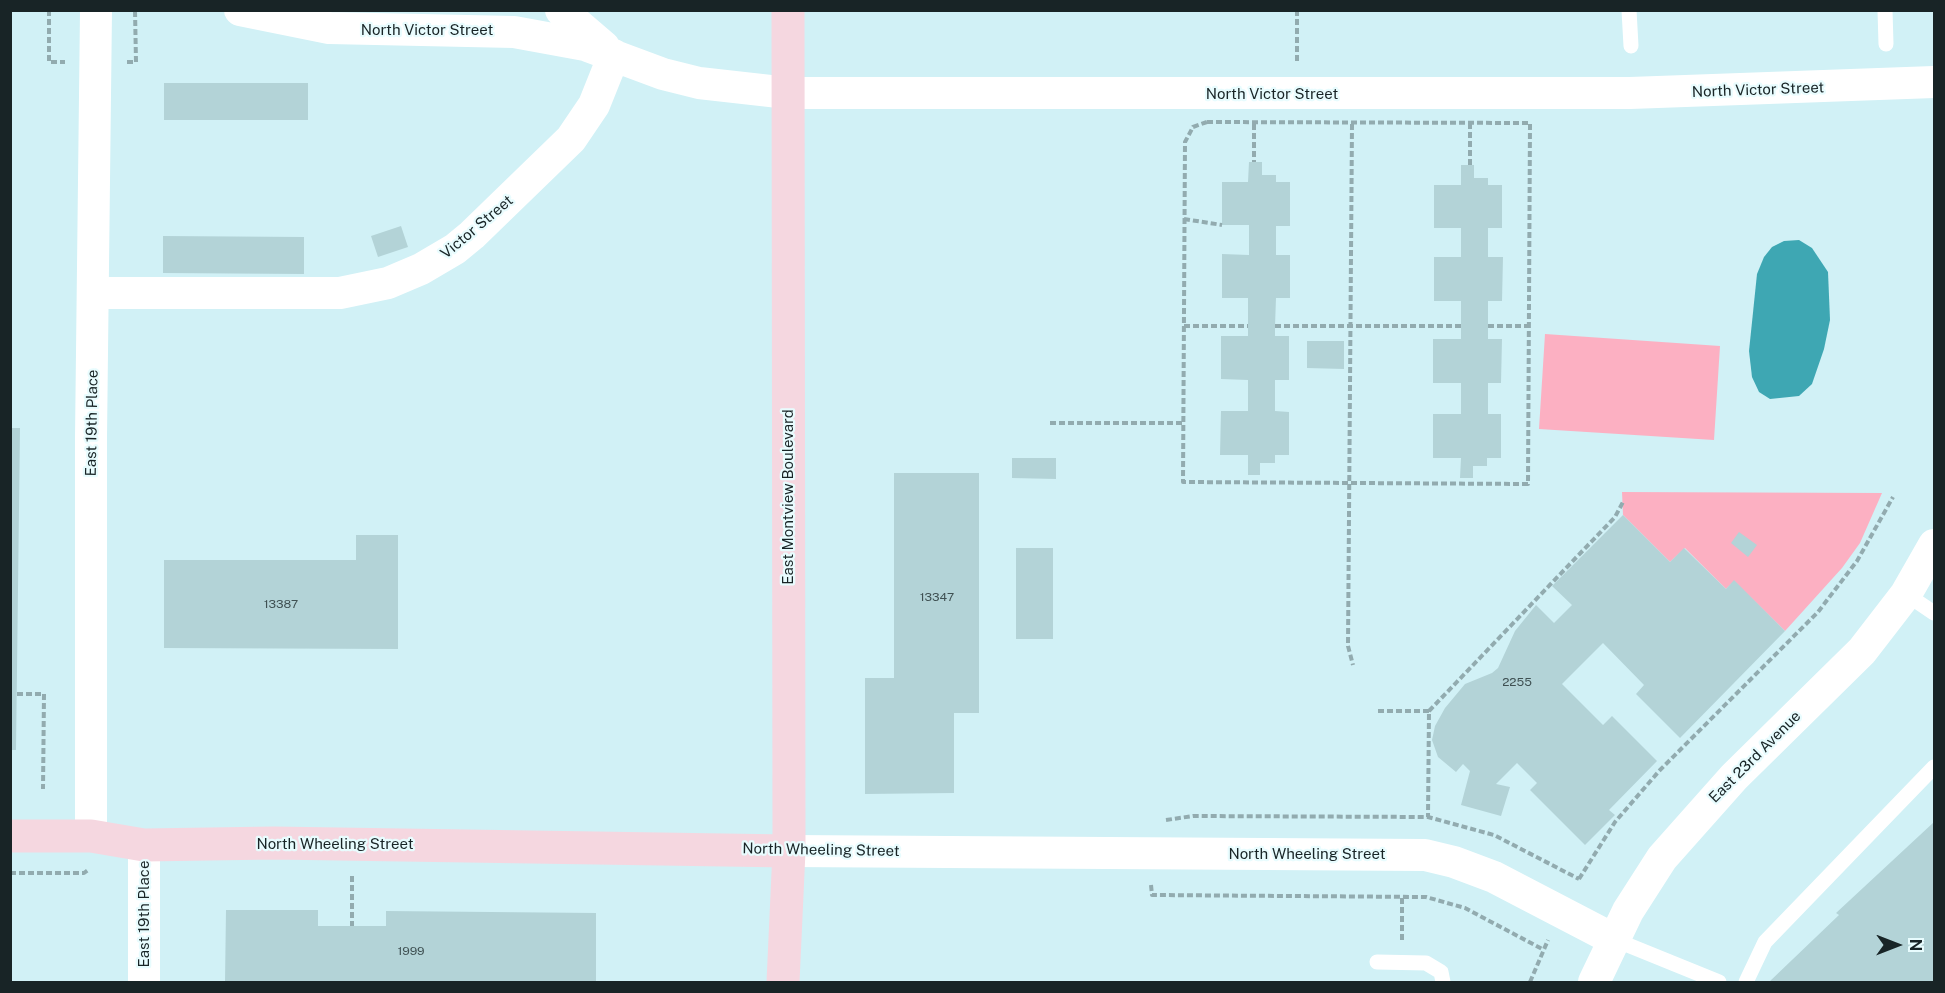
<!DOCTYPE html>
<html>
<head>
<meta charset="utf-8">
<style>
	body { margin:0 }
	#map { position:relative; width:1945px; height:993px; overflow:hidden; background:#d1f1f6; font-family:"Public Sans",sans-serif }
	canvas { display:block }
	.frame { position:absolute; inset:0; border:12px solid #182426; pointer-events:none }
	.north { position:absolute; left:1867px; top:915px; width:60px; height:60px; -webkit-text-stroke:4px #e8fcfe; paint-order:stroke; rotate:90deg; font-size:16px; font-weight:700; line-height:24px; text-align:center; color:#182426 }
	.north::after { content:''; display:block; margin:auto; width:21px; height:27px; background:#182426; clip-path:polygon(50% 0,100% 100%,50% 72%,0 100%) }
</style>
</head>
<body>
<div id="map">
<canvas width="1945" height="993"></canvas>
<div class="frame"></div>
<div class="north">N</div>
</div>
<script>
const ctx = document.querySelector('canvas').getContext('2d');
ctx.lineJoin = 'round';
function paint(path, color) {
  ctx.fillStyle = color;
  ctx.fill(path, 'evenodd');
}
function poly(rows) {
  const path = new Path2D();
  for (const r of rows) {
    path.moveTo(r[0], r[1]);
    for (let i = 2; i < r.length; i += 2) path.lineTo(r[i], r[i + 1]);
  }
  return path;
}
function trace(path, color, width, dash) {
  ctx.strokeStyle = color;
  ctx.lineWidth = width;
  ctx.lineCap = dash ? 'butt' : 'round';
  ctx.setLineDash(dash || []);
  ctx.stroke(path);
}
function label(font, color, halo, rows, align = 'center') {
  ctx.font = font + ' "Public Sans",sans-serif';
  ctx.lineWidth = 4.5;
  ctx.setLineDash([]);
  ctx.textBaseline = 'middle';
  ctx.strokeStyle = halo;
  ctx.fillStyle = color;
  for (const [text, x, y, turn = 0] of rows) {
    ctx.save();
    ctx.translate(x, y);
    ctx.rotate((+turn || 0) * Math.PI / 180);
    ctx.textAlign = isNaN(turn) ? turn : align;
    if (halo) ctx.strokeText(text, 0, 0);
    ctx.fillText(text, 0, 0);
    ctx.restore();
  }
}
const green = poly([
	[1545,334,1720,346,1714,440,1539,429],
	[1622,492,1882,493,1860,543,1842,568,1785,631,1734,581,1726,589,1685,548,1670,562,1623,515]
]);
const water = poly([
	[1799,240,1812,248,1828,272,1830,320,1824,349,1812,384,1799,396,1770,399,1759,392,1752,377,1749,351,1757,274,1764,257,1772,247,1784,241]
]);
const building = poly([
	[164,83,308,83,308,120,164,120],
	[1249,162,1262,162,1262,175,1276,175,1276,182,1290,182,1290,226,1276,226,1276,255,1290,255,1290,298,1276,298,1275,326,1275,336,1289,336,1289,380,1275,380,1275,411,1289,412,1289,455,1275,455,1275,463,1260,463,1260,475,1248,475,1248,455,1220,455,1221,411,1248,411,1248,380,1221,379,1221,336,1248,336,1248,298,1222,298,1222,254,1249,255,1249,225,1222,225,1222,182,1248,182],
	[1461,165,1474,165,1474,178,1488,178,1488,185,1502,185,1502,228,1488,228,1488,257,1503,257,1502,301,1488,301,1488,339,1502,339,1501,383,1488,383,1488,414,1501,414,1501,458,1487,458,1487,466,1473,466,1473,478,1460,478,1461,458,1433,458,1433,414,1461,414,1461,383,1433,383,1433,339,1461,339,1461,301,1434,301,1434,257,1461,257,1461,228,1434,228,1434,185,1461,185],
	[401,226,408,247,378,257,371,236],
	[163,236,304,237,304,274,163,273],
	[1307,341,1344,341,1344,369,1307,368],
	[10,428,20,428,16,750,10,750],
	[1012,458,1056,458,1056,479,1012,478],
	[894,473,979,473,979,713,954,713,954,793,865,794,865,678,894,678],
	[1623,515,1670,562,1684,548,1726,589,1734,580,1785,631,1680,738,1636,694,1644,685,1603,643,1562,684,1603,725,1612,716,1657,761,1609,810,1615,815,1585,845,1530,790,1537,783,1517,763,1496,784,1510,787,1501,816,1461,805,1470,771,1463,764,1456,772,1438,757,1432,740,1435,726,1445,708,1465,684,1492,673,1498,668,1515,631,1536,605,1554,623,1572,605,1552,586],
	[1739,532,1757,545,1748,557,1731,543],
	[356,535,398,535,398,649,164,648,164,560,356,560],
	[1016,548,1053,548,1053,639,1016,639],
	[1934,822,1934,982,1769,982,1839,915,1836,913],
	[226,910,318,910,318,926,386,926,386,911,596,913,596,982,225,982]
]);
const path = poly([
	[49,10,49,62,65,62],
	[1297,10,1297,61],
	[127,62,136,62,135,10],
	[1207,122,1530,123,1528,484,1183,482,1185,142,1193,127,1207,122],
	[1254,124,1254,162],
	[1352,124,1348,646,1353,665],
	[1470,165,1470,124],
	[1184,219,1222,225],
	[1184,326,1248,326],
	[1275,326,1461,326],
	[1488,326,1529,326],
	[1050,423,1183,423],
	[17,694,44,694,43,789],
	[1378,711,1429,711,1428,817],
	[1429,711,1615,517,1623,502],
	[1166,820,1193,816,1428,817,1494,835,1579,879],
	[10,873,84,873,88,870],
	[352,876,352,926],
	[1579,879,1615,822,1660,770,1818,612,1857,561,1893,497],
	[1151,885,1152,895,1426,897,1465,908,1544,950],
	[1402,940,1402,895],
	[1530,982,1548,940]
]);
const lane = poly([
	[1629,10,1631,46],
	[1885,10,1886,44],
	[1906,594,1934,613],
	[1613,939,1719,982],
	[1377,962,1426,963,1441,972,1443,982],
	[1746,982,1765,942,1934,767]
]);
const street = poly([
	[240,10,329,28,514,32,585,45,663,74,699,83,788,93,1630,93,1934,82],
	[561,10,604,47],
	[93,293,340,293,388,283,421,269,455,249,472,235,571,139,594,105,614,55],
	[91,836,91,437,96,10],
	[144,845,144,982],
	[789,851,1425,855,1454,862,1494,877,1613,939],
	[1594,982,1628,911,1662,858,1734,777,1862,651,1906,594,1934,545]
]);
const secondary = poly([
	[10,836,91,836,144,845,274,843,789,851],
	[783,982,789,851,788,10]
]);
const numberNames = [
	["13347",937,597],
	["13387",281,604],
	["2255",1517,682],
	["1999",411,951]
];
const streetNames = [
	["North Victor Street",427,30],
	["North Victor Street",1758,90,-2],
	["North Victor Street",1272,94],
	["Victor Street",477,227,-40],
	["East 19th Place",92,423,-89],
	["East Montview Boulevard",788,497,-90],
	["East 23rd Avenue",1755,757,-45],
	["North Wheeling Street",335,844],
	["North Wheeling Street",821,850,1],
	["North Wheeling Street",1307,854],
	["East 19th Place",144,914,-90]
];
paint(green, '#fcb0c2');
paint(water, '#3ea7b3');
paint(building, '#b3d3d7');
trace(path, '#92abaf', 4, [6, 3]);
trace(lane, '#fff', 15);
trace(street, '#fff', 32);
trace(secondary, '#f5d7e0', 33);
label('12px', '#3f5052', null, numberNames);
label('15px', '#182426', '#e8fcfe', streetNames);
</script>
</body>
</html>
